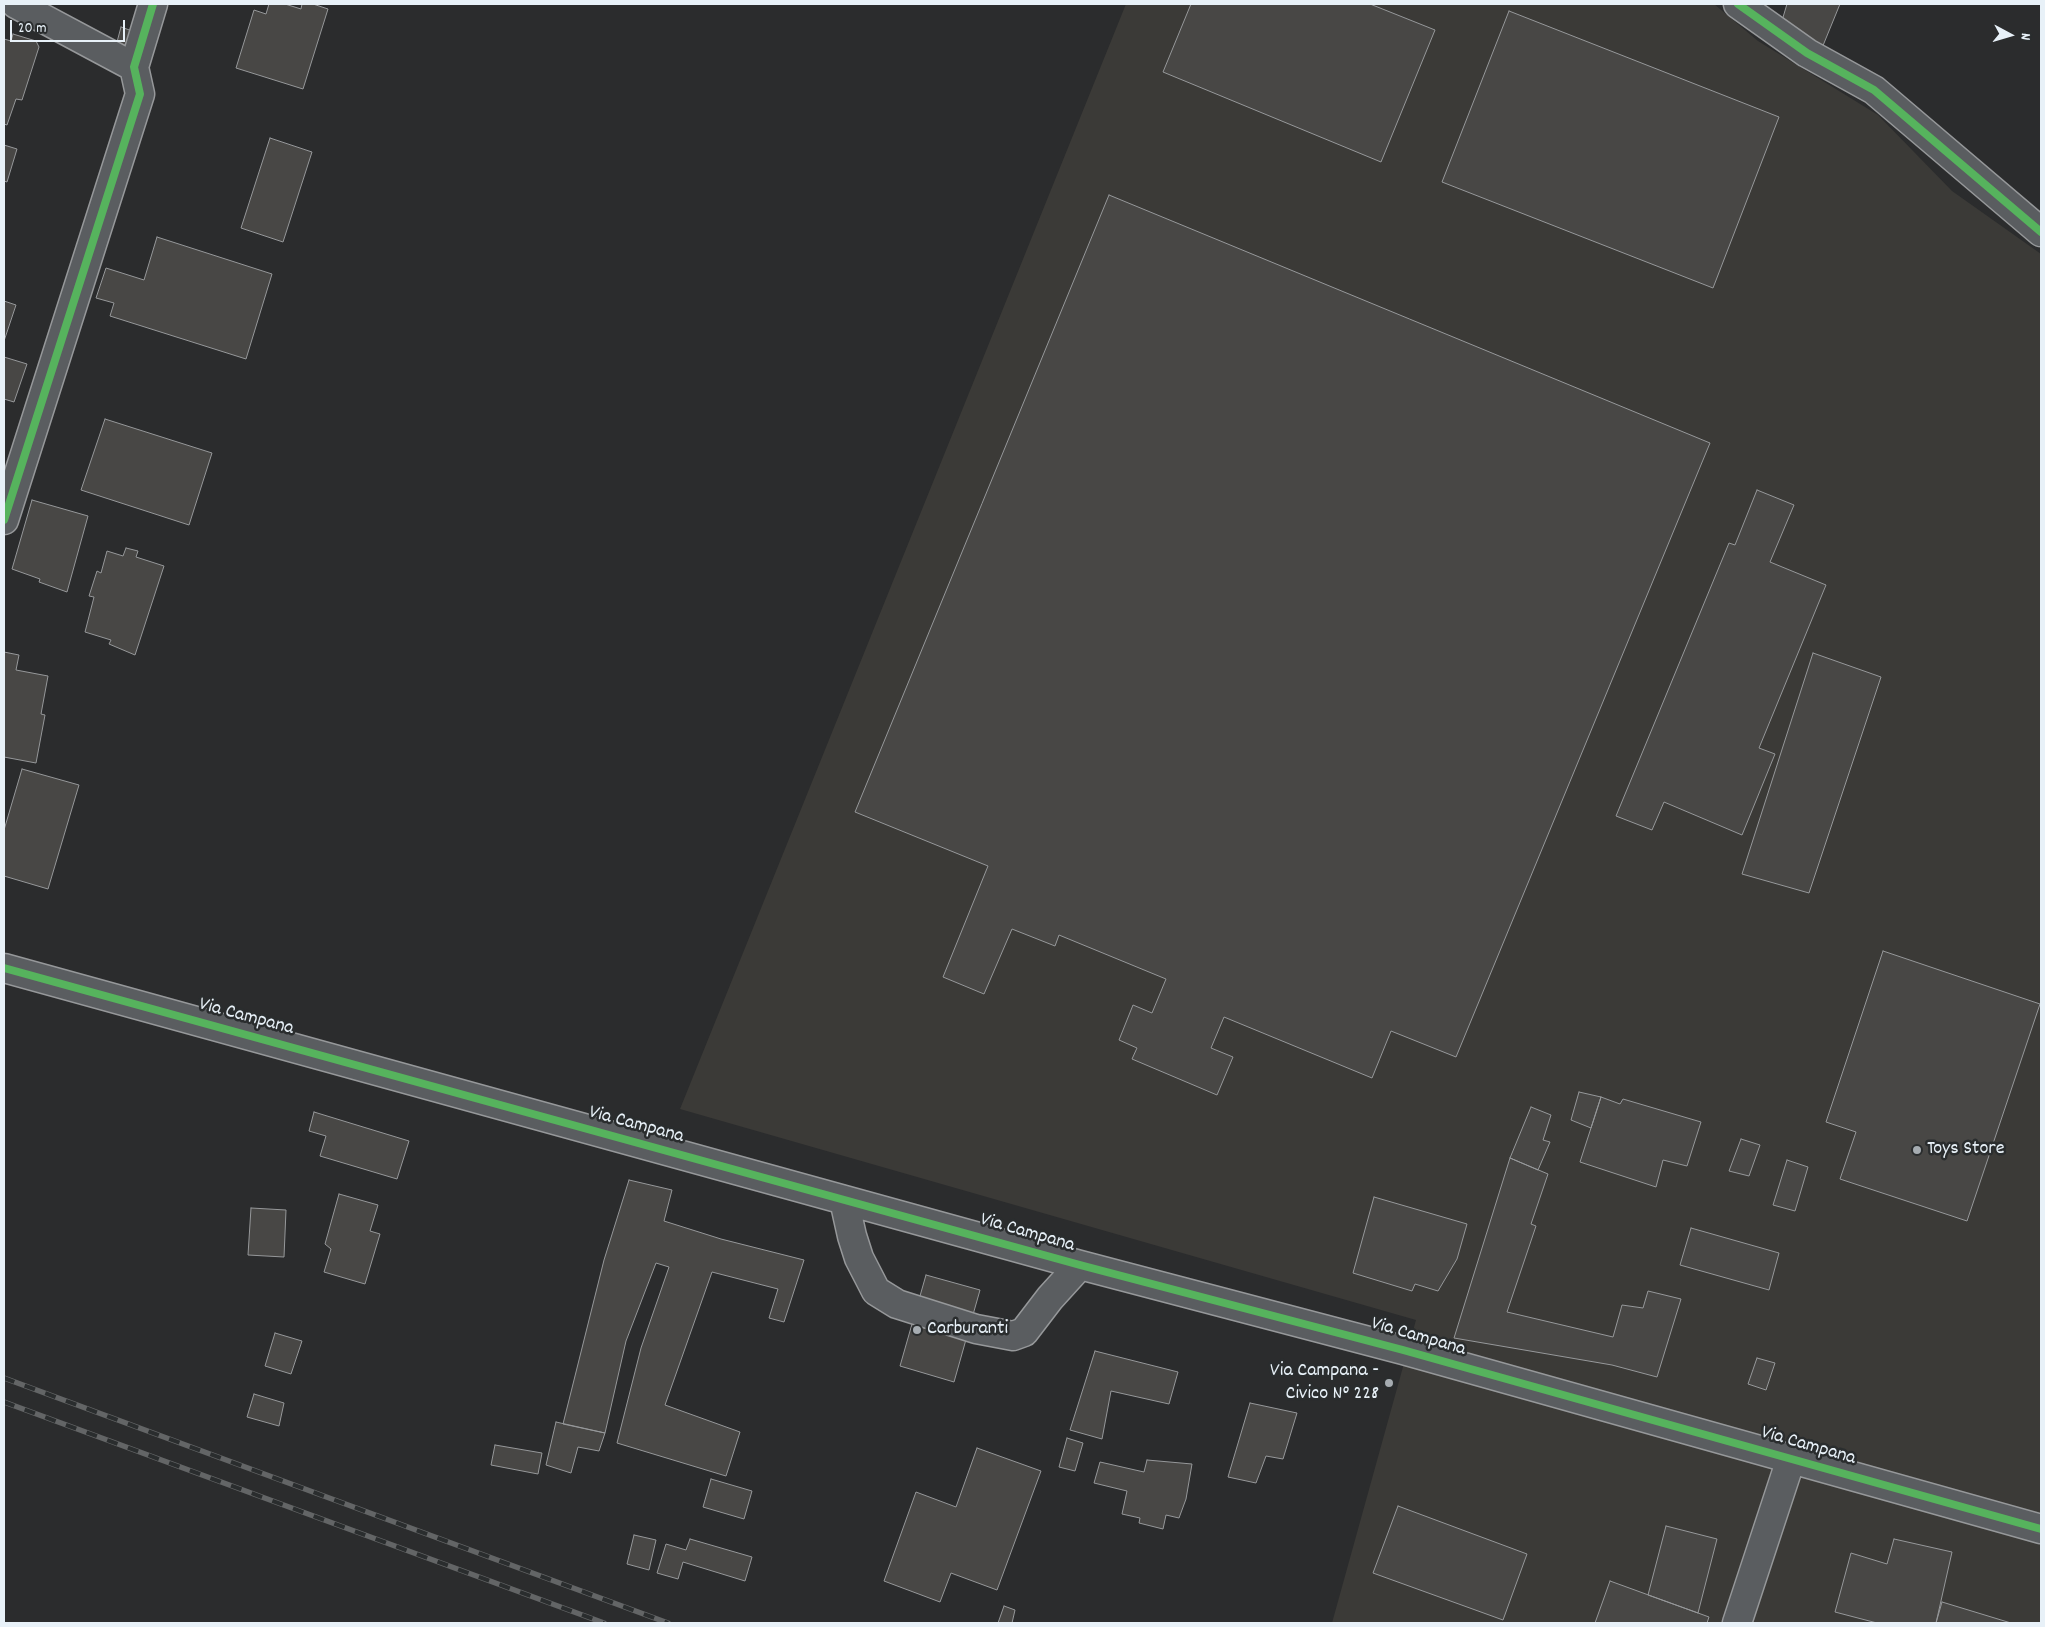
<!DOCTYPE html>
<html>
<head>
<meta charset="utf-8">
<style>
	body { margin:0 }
	#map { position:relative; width:2045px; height:1627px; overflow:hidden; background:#2b2c2d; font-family:Dekko,sans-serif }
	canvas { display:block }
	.frame { position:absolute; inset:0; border:5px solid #e8f1f8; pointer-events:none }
	.north { position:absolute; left:1985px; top:10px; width:50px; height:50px; -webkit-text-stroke:4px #2a2d2e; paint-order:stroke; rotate:96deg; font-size:14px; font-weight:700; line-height:20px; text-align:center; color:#e8f1f8 }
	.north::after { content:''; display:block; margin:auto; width:18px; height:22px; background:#e8f1f8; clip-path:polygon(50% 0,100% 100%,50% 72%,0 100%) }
	.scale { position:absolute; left:10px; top:20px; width:115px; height:22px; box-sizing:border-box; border:2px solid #e8f1f8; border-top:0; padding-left:6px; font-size:15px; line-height:18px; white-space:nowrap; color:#e8f1f8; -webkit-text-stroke:4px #2a2d2e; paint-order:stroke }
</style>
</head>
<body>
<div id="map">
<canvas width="2045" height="1627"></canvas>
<div class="frame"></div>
<div class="north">N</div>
<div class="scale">20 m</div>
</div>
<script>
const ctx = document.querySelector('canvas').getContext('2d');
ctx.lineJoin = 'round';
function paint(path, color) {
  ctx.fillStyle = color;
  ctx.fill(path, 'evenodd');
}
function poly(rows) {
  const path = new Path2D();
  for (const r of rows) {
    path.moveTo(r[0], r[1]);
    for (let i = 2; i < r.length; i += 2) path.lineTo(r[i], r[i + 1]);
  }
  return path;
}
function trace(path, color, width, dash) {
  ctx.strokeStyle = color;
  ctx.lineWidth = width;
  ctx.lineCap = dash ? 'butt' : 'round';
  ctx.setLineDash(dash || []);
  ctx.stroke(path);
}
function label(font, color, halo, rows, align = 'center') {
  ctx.font = font + ' Dekko,sans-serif';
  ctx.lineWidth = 5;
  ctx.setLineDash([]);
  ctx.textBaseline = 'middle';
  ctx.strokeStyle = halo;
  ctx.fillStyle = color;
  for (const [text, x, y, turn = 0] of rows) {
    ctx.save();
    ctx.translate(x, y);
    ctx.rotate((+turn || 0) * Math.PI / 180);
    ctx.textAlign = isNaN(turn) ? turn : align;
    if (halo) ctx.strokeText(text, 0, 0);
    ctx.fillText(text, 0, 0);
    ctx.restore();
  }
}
const built = poly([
	[1126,4,1714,4,1758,41,1878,115,1952,191,2041,254,2041,1623,1332,1623,1416,1320,680,1109]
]);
const building = poly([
	[269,4,285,4,301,9,302,4,313,4,328,9,303,89,236,68,254,10,266,14,269,4],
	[1191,4,1370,4,1435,30,1381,162,1163,72,1191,4],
	[1787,4,1840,4,1822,48,1781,24,1787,4],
	[1509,11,1779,117,1713,288,1442,182,1509,11],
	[121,27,135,32,130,48,117,42,121,27],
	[13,34,36,41,39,47,22,100,16,99,7,125,4,124,4,39,11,41,13,34],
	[270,138,312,152,283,242,241,228,270,138],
	[4,145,17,149,7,182,4,181,4,145],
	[1109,195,1710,443,1456,1057,1391,1031,1372,1078,1224,1017,1211,1048,1233,1057,1217,1095,1132,1059,1137,1048,1119,1040,1133,1005,1152,1013,1166,979,1059,935,1055,946,1012,929,984,994,943,977,988,866,855,812,1109,195],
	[157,237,272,274,246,359,110,316,114,303,96,298,106,268,144,280,157,237],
	[4,301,16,305,4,341,4,301],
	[4,357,27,364,14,402,4,399,4,357],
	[105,419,212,453,189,525,81,490,105,419],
	[1757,490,1794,505,1770,562,1826,585,1759,748,1775,754,1742,835,1664,802,1652,830,1616,816,1729,543,1735,545,1757,490],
	[32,500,88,516,67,592,39,582,40,579,12,569,32,500],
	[126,548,138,551,136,557,164,566,135,655,109,644,111,640,85,632,94,597,89,596,97,571,101,573,107,551,123,556,126,548],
	[4,652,19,655,16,670,48,676,41,714,45,715,36,763,4,757,4,652],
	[1813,653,1881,677,1809,893,1742,874,1813,653],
	[22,769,79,785,48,889,4,876,4,830,22,769],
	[1883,951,2040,1004,1967,1221,1840,1179,1856,1132,1826,1122,1883,951],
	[1579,1092,1601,1097,1591,1128,1571,1120,1579,1092],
	[1601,1097,1620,1104,1623,1099,1701,1122,1687,1166,1663,1160,1656,1187,1580,1162,1601,1097],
	[1531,1107,1551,1115,1543,1140,1550,1142,1538,1170,1510,1158,1531,1107],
	[314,1112,409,1141,397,1179,320,1156,326,1136,309,1131,314,1112],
	[1741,1139,1760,1145,1749,1176,1729,1171,1741,1139],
	[1510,1158,1548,1174,1531,1224,1536,1226,1507,1312,1613,1337,1622,1305,1643,1308,1648,1291,1681,1299,1657,1377,1612,1365,1454,1338,1510,1158],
	[1787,1160,1808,1167,1795,1211,1773,1205,1787,1160],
	[629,1180,672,1190,664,1221,721,1239,804,1260,784,1322,769,1318,778,1289,712,1272,665,1405,740,1432,726,1476,617,1443,641,1348,669,1267,656,1263,626,1341,605,1433,563,1424,604,1260,629,1180],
	[339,1194,378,1205,370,1231,380,1234,365,1284,324,1272,331,1249,325,1244,339,1194],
	[1374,1197,1467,1224,1457,1259,1438,1291,1415,1284,1412,1291,1353,1273,1374,1197],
	[251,1208,286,1210,284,1257,248,1255,251,1208],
	[1691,1228,1779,1253,1769,1290,1680,1265,1691,1228],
	[926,1275,980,1290,954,1382,900,1366,926,1275],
	[275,1333,302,1341,291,1374,265,1366,275,1333],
	[1095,1351,1178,1372,1169,1404,1111,1391,1102,1439,1070,1430,1095,1351],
	[1757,1358,1775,1363,1766,1390,1748,1384,1757,1358],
	[254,1394,284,1403,279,1426,247,1417,254,1394],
	[1250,1403,1297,1413,1283,1459,1266,1456,1256,1483,1228,1477,1250,1403],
	[556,1422,605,1433,599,1451,578,1447,571,1473,546,1465,556,1422],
	[1067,1438,1083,1443,1075,1471,1059,1467,1067,1438],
	[495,1445,542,1453,538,1474,491,1465,495,1445],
	[977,1448,1041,1471,997,1590,951,1573,940,1602,884,1581,916,1492,956,1507,977,1448],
	[1147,1460,1192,1464,1186,1499,1179,1518,1166,1515,1163,1529,1139,1523,1140,1518,1122,1514,1127,1491,1094,1483,1100,1462,1144,1472,1147,1460],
	[711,1479,752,1491,744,1519,703,1507,711,1479],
	[1398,1506,1527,1554,1503,1620,1373,1573,1398,1506],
	[1666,1526,1717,1539,1698,1613,1648,1595,1666,1526],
	[634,1535,656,1540,649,1570,627,1564,634,1535],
	[690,1539,752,1557,745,1581,683,1562,678,1579,657,1573,666,1544,686,1550,690,1539],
	[1894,1539,1952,1552,1936,1623,1877,1623,1835,1612,1851,1553,1887,1564,1894,1539],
	[1610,1581,1709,1617,1707,1623,1595,1623,1610,1581],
	[1942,1602,2011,1623,1936,1623,1942,1602],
	[1004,1606,1015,1610,1012,1623,998,1623,1004,1606]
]);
const minor = poly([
	[16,4,134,67],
	[1738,4,1807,53,1874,90,2041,232],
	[4,520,140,94,134,67,153,4],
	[4,968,1080,1265,1403,1350,2041,1529],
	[844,1200,852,1236,859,1258,876,1291,897,1304,976,1329,1013,1336,1024,1332,1050,1298,1080,1265],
	[1737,1623,1791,1459]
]);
const rail = poly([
	[4,1378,668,1623],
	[4,1402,604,1623]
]);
const cycleway = poly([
	[1738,4,1807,53,1874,90,2041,232],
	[4,520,140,94,134,67,153,4],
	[4,968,1080,1265,1403,1350,2041,1529]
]);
const markers = [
	[1917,1150,5,"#a6acb1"],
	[917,1330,5,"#a6acb1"],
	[1389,1383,5,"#a6acb1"]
];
const streetNames = [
	["Via Campana",246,1018,15],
	["Via Campana",636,1126,15],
	["Via Campana",1027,1234,16],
	["Via Campana",1418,1338,16],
	["Via Campana",1808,1447,16]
];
const poiNames = [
	["Toys Store",1927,1150],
	["Carburanti",927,1330],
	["Via Campana -",1379,1372,"right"],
	["Civico N° 228",1379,1395,"right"]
];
paint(built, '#3b3a37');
paint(building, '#484745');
trace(building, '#96989a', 1);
trace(minor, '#96989a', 31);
trace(minor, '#5a5d60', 28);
trace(rail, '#636566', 5.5);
trace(rail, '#2a2d2e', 4, [11]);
trace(cycleway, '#56b35d', 8);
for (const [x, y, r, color] of markers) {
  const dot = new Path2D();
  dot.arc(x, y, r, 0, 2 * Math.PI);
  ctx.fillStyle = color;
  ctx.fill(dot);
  trace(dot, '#2a2d2e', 2);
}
label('20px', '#e8f1f8', '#2a2d2e', streetNames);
label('20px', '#e8f1f8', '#2a2d2e', poiNames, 'left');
</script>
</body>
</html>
